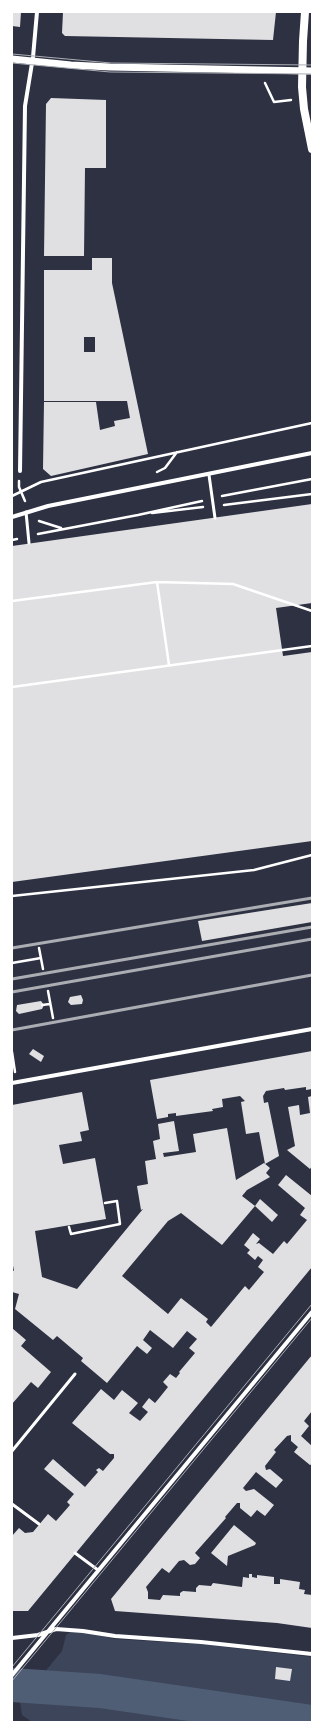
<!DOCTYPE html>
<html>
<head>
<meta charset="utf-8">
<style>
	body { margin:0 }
	#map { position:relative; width:324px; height:1734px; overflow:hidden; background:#2d3142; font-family:"Libre Baskerville",serif }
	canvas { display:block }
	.frame { position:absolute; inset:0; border:13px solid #fff; pointer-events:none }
</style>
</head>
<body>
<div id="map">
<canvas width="324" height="1734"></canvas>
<div class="frame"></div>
</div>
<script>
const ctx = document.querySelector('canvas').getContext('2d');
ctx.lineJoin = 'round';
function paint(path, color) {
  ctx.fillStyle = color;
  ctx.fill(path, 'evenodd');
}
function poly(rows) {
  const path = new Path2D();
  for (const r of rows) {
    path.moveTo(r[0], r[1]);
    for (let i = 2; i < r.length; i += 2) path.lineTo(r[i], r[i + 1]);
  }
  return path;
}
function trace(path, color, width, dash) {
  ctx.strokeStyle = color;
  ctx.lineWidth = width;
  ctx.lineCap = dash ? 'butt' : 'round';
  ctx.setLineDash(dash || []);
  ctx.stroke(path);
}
const green = poly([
	[83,1631,114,1639,200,1644,312,1657,312,1722,32,1722,22,1715,20,1702,62,1651,66,1635,70,1632]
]);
const river = poly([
	[12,1685,100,1691,312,1722]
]);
const building = poly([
	[12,12,21,12,20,27,12,26],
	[63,12,276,12,273,40,65,36,62,33],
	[51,98,106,100,106,168,85,168,84,256,44,256,46,104],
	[92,258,112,258,112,283,148,454,51,476,43,469,44,402,96,402,100,430,115,426,114,421,130,418,127,401,44,401,44,270,92,270],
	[84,337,95,337,95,352,84,352],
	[312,504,312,603,276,608,283,656,312,652,312,841,12,882,12,546],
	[312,903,312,922,202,941,198,921],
	[81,995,83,1000,82,1004,71,1005,68,1002,70,997],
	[41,1001,44,1005,42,1009,19,1014,16,1011,17,1005],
	[33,1049,44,1056,41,1062,29,1054],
	[312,1051,312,1089,306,1090,306,1087,285,1090,284,1088,266,1091,263,1096,264,1103,268,1102,279,1156,265,1164,259,1132,246,1134,241,1102,245,1101,240,1096,222,1099,223,1107,212,1109,213,1111,176,1116,176,1113,168,1114,168,1117,157,1119,150,1080],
	[82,1092,89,1130,80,1132,82,1141,59,1145,63,1164,95,1158,106,1219,35,1231,42,1277,77,1289,143,1209,141,1210,137,1186,148,1184,145,1161,156,1159,153,1141,160,1139,158,1124,174,1121,179,1151,163,1153,164,1157,196,1152,193,1134,227,1128,236,1180,264,1163,270,1168,266,1173,270,1177,247,1190,242,1196,255,1206,222,1245,181,1213,168,1221,122,1276,168,1314,181,1298,208,1319,206,1322,211,1327,245,1286,249,1290,264,1272,258,1267,263,1260,258,1256,255,1260,247,1253,250,1250,244,1245,253,1233,260,1239,256,1244,259,1243,273,1254,284,1241,287,1244,307,1220,300,1215,305,1208,278,1185,286,1175,312,1196,312,1267,28,1611,12,1611,12,1536,19,1528,25,1533,33,1532,48,1514,56,1521,70,1505,67,1502,74,1494,44,1469,53,1459,85,1487,98,1472,96,1470,99,1468,103,1471,114,1458,114,1454,110,1454,72,1423,101,1389,114,1400,122,1390,138,1403,129,1413,140,1421,148,1412,142,1407,149,1398,155,1403,160,1397,168,1387,163,1382,170,1374,176,1378,180,1373,179,1372,195,1353,189,1348,197,1339,187,1331,173,1348,150,1330,143,1340,152,1348,147,1354,137,1346,107,1383,81,1361,83,1358,57,1336,53,1340,15,1309,19,1294,12,1292,12,1270,14,1271,12,1260,12,1105],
	[312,1096,312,1166,310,1169,287,1150,295,1146,288,1107,299,1105,300,1115,310,1113,308,1097],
	[260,1199,278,1215,272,1222,255,1206],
	[12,1328,26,1340,21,1346,51,1372,38,1388,31,1382,12,1404],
	[312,1355,312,1411,304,1421,309,1426,301,1436,312,1446,312,1464,310,1465,294,1452,298,1447,291,1441,291,1435,287,1436,274,1450,276,1452,265,1466,266,1470,270,1469,283,1480,276,1488,256,1472,243,1488,246,1491,254,1489,274,1505,265,1516,257,1510,251,1517,240,1508,240,1503,237,1503,225,1517,226,1518,195,1553,200,1558,195,1564,190,1565,184,1560,179,1561,169,1573,162,1568,146,1587,148,1592,148,1599,160,1600,163,1595,180,1596,180,1593,183,1591,196,1592,196,1588,199,1585,211,1586,213,1583,242,1587,243,1577,249,1578,249,1574,252,1574,252,1577,257,1578,257,1575,274,1577,274,1584,280,1584,280,1579,300,1582,299,1589,305,1590,304,1594,312,1595,312,1628,277,1623,115,1611,111,1599],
	[234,1525,256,1543,255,1545,228,1556,227,1566,211,1553],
	[276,1667,292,1669,290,1681,275,1679]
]);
const path = poly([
	[265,83,274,102,291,100],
	[157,472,165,468,177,452],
	[19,481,19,487,25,501],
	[12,496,41,482,312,423],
	[222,496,312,479],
	[224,505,312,494],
	[152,513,203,507],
	[39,521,61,528],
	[38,534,138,515,202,501],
	[12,540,17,539],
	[157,582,169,665],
	[12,601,157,582,233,584,312,611],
	[12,687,312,646],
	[12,896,254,870,312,855],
	[39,948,43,969],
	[12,963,41,958],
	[48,991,53,1018],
	[42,1005,50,1004],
	[12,1052,15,1072],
	[69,1227,71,1234,120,1224,117,1201,105,1203]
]);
const service = poly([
	[209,475,215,518],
	[26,512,29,543],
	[12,1451,75,1374],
	[12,1504,39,1524],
	[75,1553,98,1570]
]);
const minor = poly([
	[20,471,25,106,33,57,37,12],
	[12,517,48,506,312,453],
	[12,1083,312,1029],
	[12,1638,38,1635,56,1629,83,1631,115,1636,201,1642,312,1654],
	[12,1675,312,1312]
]);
const tertiary = poly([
	[12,59,71,65,110,67,312,71]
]);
const secondary = poly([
	[305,12,303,41,302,87,304,109,312,149]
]);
const tram = poly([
	[12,54,111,63,312,65],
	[12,63,110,72,312,74],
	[12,1667,312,1304],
	[12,1681,312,1318]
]);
const rail = poly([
	[12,948,312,898],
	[12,979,312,927],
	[12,992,312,939],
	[12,1030,312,975]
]);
paint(green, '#3c4559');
trace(river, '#4f5d75', 34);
paint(building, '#e0e0e3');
trace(path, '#fff', 2.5);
trace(service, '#fff', 3);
trace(minor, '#fff', 4);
trace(tertiary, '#fff', 7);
trace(secondary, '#fff', 8);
trace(tram, '#abadb3', 1);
trace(rail, '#abadb3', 3);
</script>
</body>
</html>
